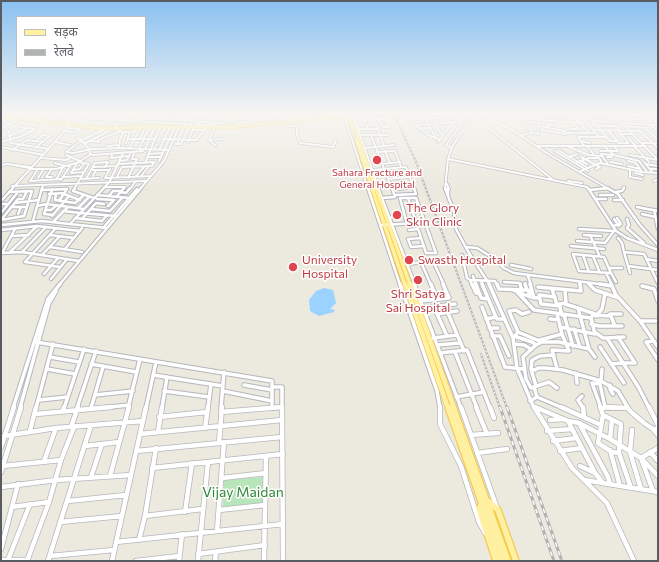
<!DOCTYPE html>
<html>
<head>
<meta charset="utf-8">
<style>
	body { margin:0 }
	#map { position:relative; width:659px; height:562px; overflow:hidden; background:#ece9df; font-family:Commissioner,"Noto Sans Devanagari",sans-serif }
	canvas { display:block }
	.frame { position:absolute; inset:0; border:2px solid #585c61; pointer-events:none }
	.legend { position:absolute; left:16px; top:16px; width:130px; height:52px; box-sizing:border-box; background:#fff; border:1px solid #bcbec0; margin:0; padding:5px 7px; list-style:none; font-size:12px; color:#585c61 }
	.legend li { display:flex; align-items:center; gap:8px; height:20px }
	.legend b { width:20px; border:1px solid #bcbec0 }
</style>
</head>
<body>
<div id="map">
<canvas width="659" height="562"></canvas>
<div class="frame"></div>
<ul class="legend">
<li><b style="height:5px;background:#fff1a1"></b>सड़क</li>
<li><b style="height:5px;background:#b1b2b2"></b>रेलवे</li>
</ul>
</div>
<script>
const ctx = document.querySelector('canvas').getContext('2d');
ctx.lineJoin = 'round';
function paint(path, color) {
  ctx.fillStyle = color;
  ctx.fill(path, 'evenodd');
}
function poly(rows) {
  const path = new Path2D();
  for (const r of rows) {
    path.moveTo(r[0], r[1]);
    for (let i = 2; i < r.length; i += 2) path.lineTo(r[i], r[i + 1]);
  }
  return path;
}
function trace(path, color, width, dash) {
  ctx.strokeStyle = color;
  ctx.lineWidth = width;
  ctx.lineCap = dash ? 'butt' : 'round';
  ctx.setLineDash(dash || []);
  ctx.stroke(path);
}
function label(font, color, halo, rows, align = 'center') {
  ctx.font = font + ' Commissioner,sans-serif';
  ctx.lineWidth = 3;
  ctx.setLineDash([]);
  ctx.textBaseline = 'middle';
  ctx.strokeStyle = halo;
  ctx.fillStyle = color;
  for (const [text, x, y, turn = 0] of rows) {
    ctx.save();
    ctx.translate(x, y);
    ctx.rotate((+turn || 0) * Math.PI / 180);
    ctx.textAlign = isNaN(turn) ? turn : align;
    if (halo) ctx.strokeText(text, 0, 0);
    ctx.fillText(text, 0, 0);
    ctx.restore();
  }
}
const green = poly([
	[263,477,262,504,223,508,224,480]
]);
const water = poly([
	[324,288,333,290,336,303,330,309,335,310,334,312,319,316,310,311,309,300,316,291]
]);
const minorFar3 = poly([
	[27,112,62,117,203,125,223,123,270,112],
	[65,112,73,112,69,116,66,116],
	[87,112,86,113,95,114],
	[104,112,131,112],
	[132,112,149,117],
	[187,112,189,112],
	[243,112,253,116],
	[343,112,368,189],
	[352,112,379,189],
	[361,112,368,129],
	[372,112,384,146],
	[435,112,439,118],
	[474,112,512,130,550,155,609,189],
	[504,112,505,114,520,115,519,112],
	[521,112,523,115,536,116,538,120,587,123],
	[525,112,533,113],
	[535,112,546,113],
	[575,112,576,119,589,133],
	[583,112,583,115,581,115,583,119],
	[599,112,602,115],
	[604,112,608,116],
	[611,112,658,160],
	[645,112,658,124],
	[656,112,658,114],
	[183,113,194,117],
	[470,113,552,179],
	[546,113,555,114],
	[614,113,630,113,634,115],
	[206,114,214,118,213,122],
	[372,114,384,114],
	[400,114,429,112],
	[144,115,150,112],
	[559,115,575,116],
	[592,115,590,113,594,113],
	[91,116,122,118,128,112],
	[91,116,98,112],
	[151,116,165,117],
	[159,116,165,112],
	[149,117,157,112],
	[363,117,373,117],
	[538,117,555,118],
	[72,118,80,112],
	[166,118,174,112],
	[274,118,304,112],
	[328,118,330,112],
	[562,118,576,119],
	[582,118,646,119],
	[590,118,610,141,617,141],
	[148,119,169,120],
	[285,119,319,115],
	[171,120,177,112],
	[172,120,186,120],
	[364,120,381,119,386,120,389,127,383,127,379,120],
	[407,120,465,116],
	[188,121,213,122],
	[525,121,529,122],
	[593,121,612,122],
	[1,122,10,123],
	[37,122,48,115,45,112],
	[289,122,289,126,297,126,297,135,300,143,333,147,336,140],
	[530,122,540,123],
	[198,123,200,123,203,118,211,119],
	[587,123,599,137],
	[621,123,658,125],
	[113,124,117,125,114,128],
	[428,124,435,136],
	[435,124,442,135],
	[650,124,658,132],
	[15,126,9,131,11,143,49,149],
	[239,126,240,123,249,122],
	[528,126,532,127,532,130,528,129,528,126],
	[597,126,616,126,620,130],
	[627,126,645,128,656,138],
	[215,127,209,140,215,145],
	[543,127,564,131,565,134,542,130,543,127],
	[548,127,547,124,554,125],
	[115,128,123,133,120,139,119,148],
	[419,128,430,128],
	[1,129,18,119],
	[105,129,82,140,66,152,73,153,92,149,122,148,169,150],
	[358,129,377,129],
	[570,129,578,129,575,123],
	[193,130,205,130],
	[593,130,640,131],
	[608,130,619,143,628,143],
	[617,130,628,142],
	[639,130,658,148],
	[64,131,77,132,80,129,68,128],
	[122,132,130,132,126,143],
	[163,132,165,127],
	[531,133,538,134,538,131],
	[565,133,595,133],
	[620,134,631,134],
	[359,135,388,135],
	[371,135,392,189],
	[522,135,531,133,532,130],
	[9,136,27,128],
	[628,137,635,145],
	[77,138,82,140],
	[128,139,154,139],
	[140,139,144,130],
	[143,139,150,127],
	[163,139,196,140,207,127],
	[439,139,428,135,415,125,456,122],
	[98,140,121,131],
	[209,140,223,139],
	[36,141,43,135,50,136,36,147],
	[80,141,84,143,89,149,90,154,93,155,143,151],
	[90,141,99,142],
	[581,141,590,143],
	[1,142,22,136,35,129,8,125],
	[55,142,70,145],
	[188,142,194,127],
	[438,142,452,123],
	[643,143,658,143],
	[84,144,109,131,111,128],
	[175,144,181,144,189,127],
	[177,144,186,120,191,116],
	[107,146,119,145],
	[538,146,646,146],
	[584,146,578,137,607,137],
	[1,147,44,155],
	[569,147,589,155,602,156,608,164],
	[588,147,594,155],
	[605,147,614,155,639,161,648,173],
	[635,147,649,162],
	[365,148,394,145],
	[452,148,446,145,460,126,467,112],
	[129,149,141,127],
	[139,149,144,139],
	[145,149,154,129],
	[154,149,157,144],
	[12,150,27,140,43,142],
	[159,150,170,127],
	[558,150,588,168],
	[385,151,390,163],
	[555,151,588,171],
	[600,151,610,151],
	[610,151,618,151,615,147],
	[377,152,395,151,401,167],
	[148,154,162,153],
	[601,154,614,155],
	[66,155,80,161],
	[112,155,111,158,129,156],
	[630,155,658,160],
	[147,157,161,157],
	[569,157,577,154],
	[581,157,600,167,596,169],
	[607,157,612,157],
	[41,158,66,160,70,158],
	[448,159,587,187,588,189],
	[120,161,127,160,130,154],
	[159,161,175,127],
	[581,161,587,164],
	[628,161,636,163,642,172],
	[577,162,589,158,599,158,602,163],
	[610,162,622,164],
	[644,162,652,172],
	[55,163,66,166],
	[77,163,71,173,84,172],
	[145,163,160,127],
	[382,164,400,162],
	[646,164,658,166],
	[1,165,8,164],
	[628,166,640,169],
	[93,167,117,166],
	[29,168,8,164,30,167],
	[30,169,56,169,79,162,91,154],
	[38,169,30,181,61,179],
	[110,169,105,178,151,176],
	[630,169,630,177,642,179],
	[650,169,658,169],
	[51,170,46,177,52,177],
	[73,170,80,169,84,163],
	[91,170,109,170],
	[372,170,406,167,414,189],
	[581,171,600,163,642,172,658,173],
	[635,173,643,175],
	[387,174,408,172],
	[93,176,96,170],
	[136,176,145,166],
	[141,176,149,166],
	[63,177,82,176],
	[117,177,122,167,152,166,154,162,118,164],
	[38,178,43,170],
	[128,178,137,159,132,159,134,152],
	[80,179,99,178],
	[86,179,95,163,108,162,105,167],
	[388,179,410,177],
	[56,180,63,167],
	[61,180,70,166],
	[568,181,582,183],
	[654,181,658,179],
	[391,184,403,183],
	[447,184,449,189],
	[12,186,146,181],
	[104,187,125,187,123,189],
	[12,189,71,124],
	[42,189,43,185],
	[74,189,89,164,79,162],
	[103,189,110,181,123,153],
	[130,189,136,181],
	[140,189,164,161,179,127],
	[395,189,414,187],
	[445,189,448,159,452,147,469,122,470,112],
	[601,189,608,188],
	[623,189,624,187]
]);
const minorFar2 = poly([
	[75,188,73,191,94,198],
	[368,188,400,285],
	[378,188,415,285],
	[445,188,454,212,456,229,469,253,490,285],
	[588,188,616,231,627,238,658,250],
	[607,188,618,194,640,225,658,245],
	[392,189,406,188],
	[42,190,67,189],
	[52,190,44,214,53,215],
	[590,190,608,188],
	[120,192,126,193,130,188],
	[616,192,622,191,624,188],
	[49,194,64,193],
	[56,194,55,200,75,203,84,195],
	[64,194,80,200],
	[97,195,130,198],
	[395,195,416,194,414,188],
	[448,195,448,188],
	[600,195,613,195],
	[109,196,113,191,122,191],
	[117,196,124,188],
	[382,198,395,197,392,188],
	[408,198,416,198,436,253,426,253,408,198],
	[18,199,23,199,27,191],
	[97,199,114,200,108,206],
	[596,199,606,199],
	[614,200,623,200],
	[1,201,13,188],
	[59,201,67,189],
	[15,203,39,200],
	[1,204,8,204],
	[37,206,47,204,84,209],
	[11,207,27,207],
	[637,207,658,211],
	[78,208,89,197],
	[91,209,110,211,123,197],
	[46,210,51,210,57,205],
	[654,210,658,229],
	[63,211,80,213],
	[1,213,18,192],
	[80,213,116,216],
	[18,214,21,207],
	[642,214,655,217],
	[52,216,69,196],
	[75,218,102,221,107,215],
	[389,218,399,216],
	[82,219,96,203,104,204],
	[614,219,619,226],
	[627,219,629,225,627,228,644,243],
	[1,220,24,216,32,191,9,192],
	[1,220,18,199],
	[33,221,42,188],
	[53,222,68,207],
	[71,223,104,188],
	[407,224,400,198,408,198],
	[1,225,42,221,107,228],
	[382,225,416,223],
	[613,226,621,224,617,218],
	[56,228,25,262,60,267],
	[103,228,137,189],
	[579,229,614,231],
	[1,230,37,226,80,231],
	[409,230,418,229],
	[50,235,74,238],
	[584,235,601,236],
	[590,235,600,257],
	[11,236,29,235],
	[421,238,408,239,411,247,424,246],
	[618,238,622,243,624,252],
	[577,241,605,243,614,231],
	[571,246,604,249],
	[50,247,82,252],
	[466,247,477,248,495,259,504,268,514,273,607,285],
	[65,249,82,228],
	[10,252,37,226],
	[22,252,46,227],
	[1,253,22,252,79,261],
	[2,253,15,229],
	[573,254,604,257,611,273,579,271,573,254],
	[42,255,60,236],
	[462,255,467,278,470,280,495,281,497,285],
	[583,255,589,272],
	[593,256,600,273],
	[646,259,658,261],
	[421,262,431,285],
	[406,264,433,261,444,285],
	[511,265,531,269],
	[628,266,658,270],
	[610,268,622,268],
	[606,273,612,285],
	[611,273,616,282],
	[630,273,624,252,644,254,658,283],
	[44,274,58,258],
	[473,276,476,285],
	[528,276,531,285],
	[51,279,67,259],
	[470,280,472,285],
	[481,281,483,285],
	[504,282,520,283,521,285],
	[579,282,580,285],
	[525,283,526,285],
	[588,283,590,285],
	[59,285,141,188]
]);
const minorFar1 = poly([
	[400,284,437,391,440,408],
	[414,284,461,408],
	[431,284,437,299],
	[472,284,476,293,480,294],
	[476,284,481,298,488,299],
	[482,284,496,317],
	[489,284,513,338,517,368,534,408],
	[497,284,499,289,528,290,530,297],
	[520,284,522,291],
	[525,284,527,290],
	[530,284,534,298],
	[589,284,595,290,619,298],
	[600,284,612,286],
	[611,284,616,295,640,321,658,347],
	[642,286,654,289,658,301],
	[538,287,581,291,580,284],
	[552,289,557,305],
	[513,290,530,297,539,298],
	[518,293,534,310,591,318,593,315,611,316],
	[555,297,539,295,541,304,560,306],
	[421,301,449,298,443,284],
	[565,304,578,308],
	[434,307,447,336],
	[482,307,505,367,523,369],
	[424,308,455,304],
	[448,313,464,351],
	[437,314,457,311],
	[557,314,562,334,569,351,552,350,557,369],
	[595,314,578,308,589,349,595,357],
	[562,315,559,304,566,303,565,290],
	[564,315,573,346],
	[596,316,602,309,605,294],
	[486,319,496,317,497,319,504,319],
	[550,319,559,320],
	[640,321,658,321],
	[591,324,599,326,622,326],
	[615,326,610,314,621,314],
	[560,327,595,334,591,318],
	[489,328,498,328],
	[574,329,580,347],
	[518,332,542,342],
	[596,333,603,338,607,338,623,363,611,364],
	[492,336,500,336,509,356],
	[514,336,532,342,536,345],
	[618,337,635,363,623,363],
	[433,338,457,335],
	[513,338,518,332,509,311,516,310,522,314,529,312],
	[607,338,624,337],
	[540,340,562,334],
	[654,341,646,342,658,360],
	[36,342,272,381,272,387],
	[514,344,524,345,531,349],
	[437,345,460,343],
	[600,347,624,383],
	[455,352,477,408],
	[440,353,467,350,490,408],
	[50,357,79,362],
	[623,363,639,388,649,408],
	[91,364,136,372],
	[47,369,75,374],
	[531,369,535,370,538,368,546,368,563,370,601,381,618,391,628,408],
	[576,373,577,383],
	[153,375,223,386],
	[601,381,602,369],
	[244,385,272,390,272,407],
	[610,385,610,389,613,394],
	[536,386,531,369,532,360,540,356,554,355],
	[534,387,537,397],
	[557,388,549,382,531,388,526,379,523,357,536,345,542,342,559,342,589,349],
	[272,390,272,387,282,387,282,408],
	[164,391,209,397],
	[223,391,272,401],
	[95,395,133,391],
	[582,396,578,400,583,408],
	[456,397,484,392],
	[39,400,67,397],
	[530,401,537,397,563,408],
	[533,406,537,408],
	[13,408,48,299,60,284],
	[20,408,49,303,56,291],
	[36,408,53,344],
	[64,408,84,349],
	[77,408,96,351],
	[91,408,103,367],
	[101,408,129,405],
	[128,408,140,359],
	[146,408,156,362],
	[162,408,167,377],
	[208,408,211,384],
	[221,408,224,372],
	[273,408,282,407],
	[601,408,592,383,600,384,605,407],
	[604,408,621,408]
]);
const minor = poly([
	[282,407,283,561],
	[440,407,440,424,461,466,479,522,485,533],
	[461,407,497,508],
	[476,407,487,434],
	[490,407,494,418],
	[534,407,572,468,607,503,634,561],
	[535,407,568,421,579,423,610,439,641,458,658,476],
	[561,407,601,425],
	[583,407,584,416],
	[600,407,601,409],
	[627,407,630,411,644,423,653,429,658,429],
	[649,407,658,425],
	[63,411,64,407],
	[221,412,282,407],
	[36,414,111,407],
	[603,415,621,424,619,453,631,488],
	[159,417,207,412],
	[550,420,563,419],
	[568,421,595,473],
	[579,423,608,477,610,484],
	[71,427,78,407],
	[205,428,208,407],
	[653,429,658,435],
	[632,430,630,452,641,489],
	[30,431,36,407],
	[547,431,572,429],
	[158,432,162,407],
	[140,434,282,420],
	[471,435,498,433],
	[4,436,56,428,143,421],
	[610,439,612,420],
	[553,441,576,438],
	[219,443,222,407],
	[85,446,119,442],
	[1,447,14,407],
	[610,450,620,486],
	[136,451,282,437],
	[560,451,582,448],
	[650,452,658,461],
	[477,453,507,449],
	[619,453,612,452,598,443,603,415,601,409,605,407,628,408],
	[44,461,56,428],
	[3,466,61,460],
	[580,466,595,473,602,482],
	[152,468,283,454],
	[1,472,21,407],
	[110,476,129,407],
	[91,477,102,444],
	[222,478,266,473],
	[584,480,658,492],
	[1,487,56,480,131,475],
	[653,491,641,458,658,448],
	[68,501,126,495],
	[12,507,49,502],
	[219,510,265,505],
	[185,512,192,463],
	[145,516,202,509],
	[60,522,122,516],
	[217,531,224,442],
	[139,540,145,516,156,448],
	[116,542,283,524],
	[1,549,18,484],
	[198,554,265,545],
	[50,556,114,550],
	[1,560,28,560],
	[8,560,30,504],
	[27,561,49,502,61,460,74,427],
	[48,561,91,425],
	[112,561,146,407],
	[136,561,179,556],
	[179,561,182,534],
	[198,561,208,462],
	[215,561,216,552],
	[264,561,266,456]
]);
const majorFar3 = poly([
	[346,112,353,130],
	[349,112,376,189],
	[1,116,13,117,17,120],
	[15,118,105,129,135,127,229,127,349,116],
	[356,139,372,189]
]);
const majorFar2 = poly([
	[372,188,405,285],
	[376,188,410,285]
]);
const majorFar1 = poly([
	[405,284,448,408],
	[410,284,454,408]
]);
const major = poly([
	[448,407,502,561],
	[453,407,508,561],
	[489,502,498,510,516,561],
	[482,503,480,507,481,515,496,561]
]);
const railFar1 = poly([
	[393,112,416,162,507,408],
	[481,354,500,408]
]);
const rail = poly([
	[500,407,554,561],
	[507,407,562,561]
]);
const markers = [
	[377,160,5,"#e0444e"],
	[397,215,5,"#e0444e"],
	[409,260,5,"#e0444e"],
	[293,267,5,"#e0444e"],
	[418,280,5,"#e0444e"]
];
const farHealthnames = [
	["Sahara Fracture and",377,173],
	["General Hospital",377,185]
];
const healthNames = [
	["The Glory",406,208],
	["Skin Clinic",406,222],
	["University",302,260],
	["Hospital",302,274],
	["Swasth Hospital",418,260],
	["Shri Satya",418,294,"center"],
	["Sai Hospital",418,308,"center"]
];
const nearParknames = [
	["Vijay Maidan",243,492]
];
paint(green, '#b9e5ba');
paint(water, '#9cd2ff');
trace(minorFar3, '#b5b7bd', 3.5);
trace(minorFar2, '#b5b7bd', 4.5);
trace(minorFar1, '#b5b7bd', 5.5);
trace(minor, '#b5b7bd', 6);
trace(majorFar3, '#f6ca4e', 4.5);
trace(majorFar2, '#f6ca4e', 5.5);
trace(majorFar1, '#f6ca4e', 6);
trace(major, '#f6ca4e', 8);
trace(minorFar3, '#fff', 2);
trace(minorFar2, '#fff', 2.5);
trace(minorFar1, '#fff', 3.5);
trace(minor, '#fff', 4.5);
trace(majorFar3, '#fff1a1', 3);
trace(majorFar2, '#fff1a1', 3.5);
trace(majorFar1, '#fff1a1', 4.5);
trace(major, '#fff1a1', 5.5);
trace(railFar1, '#b1b2b2', 2);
trace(rail, '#b1b2b2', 3);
trace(railFar1, '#fff', 1, [2]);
trace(rail, '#fff', 1.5, [4.5]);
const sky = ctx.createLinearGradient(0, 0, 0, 191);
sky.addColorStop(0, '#89c0f1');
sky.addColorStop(0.59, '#f6f5f1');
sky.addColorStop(1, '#f6f5f100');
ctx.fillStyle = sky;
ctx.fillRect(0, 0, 659, 191);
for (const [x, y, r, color] of markers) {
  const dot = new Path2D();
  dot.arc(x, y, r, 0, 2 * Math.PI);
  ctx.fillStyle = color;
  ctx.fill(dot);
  trace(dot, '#fff', 1.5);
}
label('10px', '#be3a42', '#fff', farHealthnames);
label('12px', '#be3a42', '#fff', healthNames, 'left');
label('14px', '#318637', '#fff', nearParknames);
</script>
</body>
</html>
